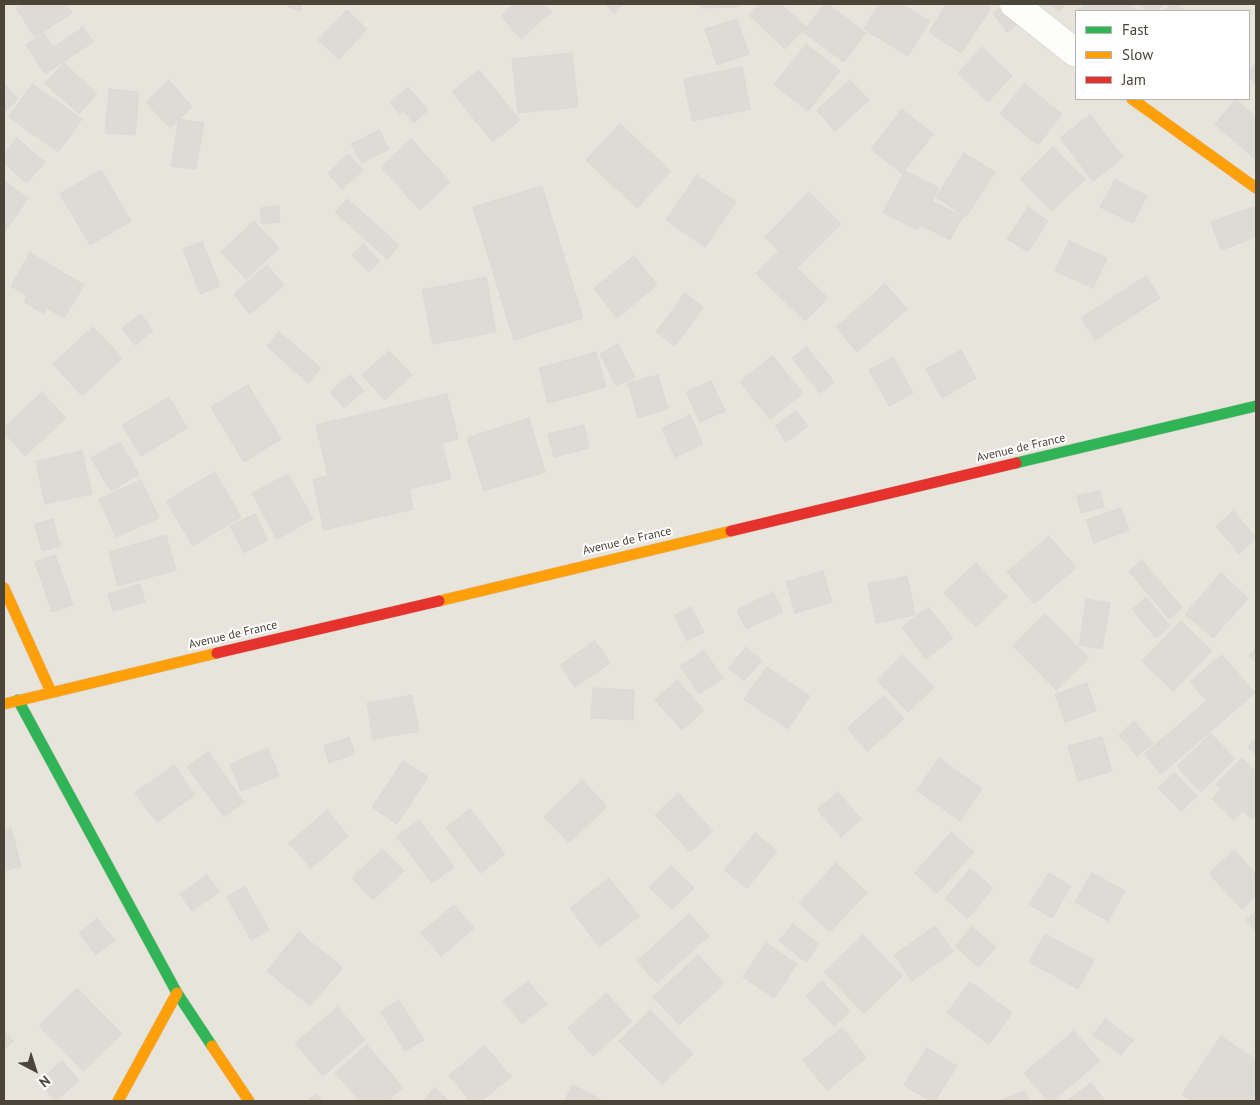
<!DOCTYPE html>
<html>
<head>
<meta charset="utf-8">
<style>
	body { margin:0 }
	#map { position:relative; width:1260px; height:1105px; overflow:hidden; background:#f4f2ee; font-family:"PT Sans",sans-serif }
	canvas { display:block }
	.frame { position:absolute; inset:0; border:5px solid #4b4439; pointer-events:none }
	.legend { position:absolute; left:1075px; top:10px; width:175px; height:90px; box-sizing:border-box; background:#fff; border:1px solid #b7b4b0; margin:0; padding:6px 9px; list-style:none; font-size:15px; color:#4b4439 }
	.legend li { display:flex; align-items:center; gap:10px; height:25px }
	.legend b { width:25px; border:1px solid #b7b4b0 }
	.north { position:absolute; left:10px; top:1045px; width:50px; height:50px; -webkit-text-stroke:4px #fff; paint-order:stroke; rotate:140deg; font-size:14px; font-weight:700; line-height:20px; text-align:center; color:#4b4439 }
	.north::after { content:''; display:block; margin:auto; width:18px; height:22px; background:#4b4439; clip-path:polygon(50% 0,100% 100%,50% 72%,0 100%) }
</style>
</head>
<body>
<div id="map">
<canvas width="1260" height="1105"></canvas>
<div class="frame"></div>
<ul class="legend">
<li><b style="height:6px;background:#30b455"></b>Fast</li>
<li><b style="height:6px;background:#ff9f0a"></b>Slow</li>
<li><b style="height:6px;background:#e5322d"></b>Jam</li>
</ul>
<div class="north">N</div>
</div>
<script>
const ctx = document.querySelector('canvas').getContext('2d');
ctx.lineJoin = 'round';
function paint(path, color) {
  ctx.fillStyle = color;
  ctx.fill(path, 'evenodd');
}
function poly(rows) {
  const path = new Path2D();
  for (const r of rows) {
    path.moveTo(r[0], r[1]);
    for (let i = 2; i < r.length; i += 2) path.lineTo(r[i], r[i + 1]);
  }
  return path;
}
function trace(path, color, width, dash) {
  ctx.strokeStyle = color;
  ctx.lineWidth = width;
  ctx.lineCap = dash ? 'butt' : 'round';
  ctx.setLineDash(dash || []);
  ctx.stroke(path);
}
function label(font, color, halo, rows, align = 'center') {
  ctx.font = font + ' "PT Sans",sans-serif';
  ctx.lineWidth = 4;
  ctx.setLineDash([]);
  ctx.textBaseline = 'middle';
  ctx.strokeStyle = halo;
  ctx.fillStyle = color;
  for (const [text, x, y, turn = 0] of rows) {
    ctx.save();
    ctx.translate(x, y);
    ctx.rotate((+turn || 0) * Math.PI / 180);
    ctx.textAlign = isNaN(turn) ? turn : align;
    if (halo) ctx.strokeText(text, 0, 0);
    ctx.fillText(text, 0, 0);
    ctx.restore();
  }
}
const residential = poly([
	[4,4,1256,4,1256,1101,4,1101],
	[1076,11,1249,11,1249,99,1076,99]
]);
const building = poly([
	[22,4,66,4,72,13,35,37,16,8,22,4],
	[289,4,302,4,300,11,288,7,289,4],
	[514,4,544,4,551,12,521,39,501,16,514,4],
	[605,4,624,4,614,13,605,4],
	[701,4,739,4,739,7,701,8,701,4],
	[759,4,781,4,806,27,785,49,749,15,759,4],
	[824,4,828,4,866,33,844,62,803,32,824,4],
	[879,4,901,4,930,21,908,56,864,29,879,4],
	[947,4,985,4,991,8,961,53,929,32,947,4],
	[1049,4,1065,4,1059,11,1049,4],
	[1086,4,1130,4,1136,11,1080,11,1078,10,1086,4],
	[1139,4,1165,4,1156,11,1146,11,1139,4],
	[1172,4,1178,4,1184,11,1164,11,1172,4],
	[1003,5,1018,24,1007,32,993,13,1003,5],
	[347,10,367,29,339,59,318,40,347,10],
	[737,19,749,54,717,65,705,29,737,19],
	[83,27,93,42,45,74,26,45,44,33,53,48,83,27],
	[806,44,840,71,808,111,774,85,806,44],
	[982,47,1012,76,988,102,958,73,982,47],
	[572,53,578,107,518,113,512,59,572,53],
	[64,63,97,94,79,114,45,83,64,63],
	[1256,64,1256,85,1249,77,1249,71,1256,64],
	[742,67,750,109,692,121,684,79,742,67],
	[479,70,520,120,493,142,452,92,479,70],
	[169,80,192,107,170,128,146,102,169,80],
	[850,80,869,100,835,131,817,110,850,80],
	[4,84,18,99,4,112,4,84],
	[32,84,82,119,58,152,9,117,32,84],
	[1024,84,1062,114,1038,145,1000,114,1024,84],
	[408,87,428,110,414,123,403,111,400,114,390,103,408,87],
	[109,89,139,92,135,135,105,133,109,89],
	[1236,99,1256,117,1256,160,1215,124,1236,99],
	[902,109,933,134,902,174,871,149,902,109],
	[1090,115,1123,157,1093,181,1060,138,1090,115],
	[179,119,204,123,196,169,171,166,179,119],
	[620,124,671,171,637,208,586,160,620,124],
	[379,130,389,149,362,163,351,144,379,130],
	[17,138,45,162,27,183,4,163,4,154,17,138],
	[411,139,450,182,420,210,381,167,411,139],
	[1053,147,1085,179,1052,211,1020,179,1053,147],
	[964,153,995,172,966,217,936,197,964,153],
	[348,154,363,170,342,189,328,173,348,154],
	[101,170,131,221,90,245,60,194,101,170],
	[905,171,939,188,917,230,883,212,905,171],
	[697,175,736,202,705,247,666,220,697,175],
	[1115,180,1147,196,1133,223,1100,207,1115,180],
	[4,181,28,198,4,233,4,181],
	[542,186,583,318,514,340,473,207,542,186],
	[809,192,841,224,797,268,828,298,805,321,756,273,779,251,765,237,809,192],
	[347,199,399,245,387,259,335,212,347,199],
	[933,202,963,216,950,240,921,225,933,202],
	[279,206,280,222,262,224,260,208,279,206],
	[1256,206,1256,237,1221,250,1211,222,1256,206],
	[1028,207,1048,221,1028,252,1007,239,1028,207],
	[254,221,279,248,246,279,221,252,254,221],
	[1069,241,1107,258,1093,288,1055,271,1069,241],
	[202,242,220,286,200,294,183,249,202,242],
	[363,244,380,261,369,272,352,255,363,244],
	[30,253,84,285,64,318,47,308,44,314,24,302,27,296,11,286,30,253],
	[634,256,657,285,617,318,594,288,634,256],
	[267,265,284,285,250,314,234,294,267,265],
	[1146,276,1160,298,1095,340,1081,318,1146,276],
	[486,277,496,332,433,344,422,290,486,277],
	[885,284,907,309,857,352,836,327,885,284],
	[685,293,703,307,675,346,656,332,685,293],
	[141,314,153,331,135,345,122,328,141,314],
	[93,327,122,358,82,396,53,364,93,327],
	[279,332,321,368,308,383,267,346,279,332],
	[618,344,635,377,616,386,600,354,618,344],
	[807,347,834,382,820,393,792,358,807,347],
	[961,350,976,378,942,398,926,369,961,350],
	[389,351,412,375,385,400,362,375,389,351],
	[596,352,606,387,548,403,539,368,596,352],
	[772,356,803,393,770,419,740,382,772,356],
	[893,357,913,393,889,406,869,370,893,357],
	[350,375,364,391,344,408,330,392,350,375],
	[658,375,668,409,638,418,628,383,658,375],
	[711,381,725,411,700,422,686,392,711,381],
	[248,385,281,439,244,462,211,407,248,385],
	[42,392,66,418,25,456,4,432,4,428,42,392],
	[447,394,458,439,442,443,451,479,409,489,413,509,324,530,313,480,328,476,316,425,447,394],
	[169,397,187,428,141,456,122,425,169,397],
	[796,411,808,426,786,442,775,426,796,411],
	[690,415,703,444,675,457,662,428,690,415],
	[529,418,545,472,484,491,467,438,529,418],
	[584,425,589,448,554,457,548,434,584,425],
	[120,442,139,474,111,491,91,458,120,442],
	[82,451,92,494,45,504,36,461,82,451],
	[215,472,241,517,193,546,166,501,215,472],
	[288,474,313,519,277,539,252,493,288,474],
	[141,480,159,518,116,537,99,499,141,480],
	[1100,491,1104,507,1081,513,1077,496,1100,491],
	[1121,508,1129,530,1094,543,1086,520,1121,508],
	[1234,511,1256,538,1239,554,1216,526,1234,511],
	[255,514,268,540,244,553,230,526,255,514],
	[53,519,60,546,42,551,35,524,53,519],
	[166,535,176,570,118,586,109,552,166,535],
	[1049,536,1076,568,1034,604,1007,572,1049,536],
	[55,555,73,605,52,612,35,562,55,555],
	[1142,560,1182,608,1169,619,1129,571,1142,560],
	[976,563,1007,597,976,627,944,593,976,563],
	[823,571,832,602,795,613,786,582,823,571],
	[1221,573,1248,598,1213,638,1185,614,1221,573],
	[907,576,915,615,876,623,868,584,907,576],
	[140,584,145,602,113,611,108,594,140,584],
	[773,592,783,612,746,629,737,610,773,592],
	[1146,597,1170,626,1156,638,1132,609,1146,597],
	[1086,599,1110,603,1102,649,1079,645,1086,599],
	[691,607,704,632,687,641,674,615,691,607],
	[928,607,953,638,926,659,902,627,928,607],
	[1045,614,1089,658,1056,690,1013,646,1045,614],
	[1181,621,1212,651,1173,691,1142,661,1181,621],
	[595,641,610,663,575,687,560,665,595,641],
	[746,647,762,661,744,681,729,668,746,647],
	[1256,647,1256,662,1249,656,1256,647],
	[704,651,723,678,699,694,680,666,704,651],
	[902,655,934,687,908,712,877,681,902,655],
	[1222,655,1255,693,1161,774,1144,754,1207,701,1190,682,1222,655],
	[767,667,810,696,788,729,744,699,767,667],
	[677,680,704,710,682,730,655,700,677,680],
	[1087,683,1096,711,1065,722,1055,694,1087,683],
	[593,688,634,690,633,720,591,718,593,688],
	[412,695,419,731,373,739,367,703,412,695],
	[884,696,904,719,867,751,847,728,884,696],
	[1134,721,1153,743,1137,756,1119,735,1134,721],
	[1211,734,1235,759,1201,792,1177,766,1211,734],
	[349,737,355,754,329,763,324,746,349,737],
	[1102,737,1112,771,1078,781,1068,746,1102,737],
	[1256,738,1256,755,1248,747,1256,738],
	[268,748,279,776,241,791,230,764,268,748],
	[208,752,244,802,224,817,187,767,208,752],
	[939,758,982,789,960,821,917,790,939,758],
	[1242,758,1256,772,1256,815,1252,819,1243,811,1234,820,1212,799,1221,789,1216,784,1242,758],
	[403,761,428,777,397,824,372,807,403,761],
	[174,765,195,795,157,822,135,793,174,765],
	[1175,773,1197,796,1181,811,1158,788,1175,773],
	[582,780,607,806,569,843,544,817,582,780],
	[838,792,861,819,841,837,817,810,838,792],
	[678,793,713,831,690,852,655,815,678,793],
	[470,809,505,854,481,873,446,828,470,809],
	[327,810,348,836,311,868,289,843,327,810],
	[419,820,454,867,432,883,397,837,419,820],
	[11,828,21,866,4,871,4,830,11,828],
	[951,832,974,852,937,893,915,873,951,832],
	[755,833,777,851,747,888,724,870,755,833],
	[382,849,404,871,373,900,352,878,382,849],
	[1234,850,1256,874,1256,896,1242,909,1209,874,1234,850],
	[836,863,867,893,830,932,799,903,836,863],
	[671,866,694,888,672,909,649,887,671,866],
	[970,869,993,888,968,918,945,899,970,869],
	[1049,873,1071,886,1052,918,1029,904,1049,873],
	[1092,873,1125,891,1108,921,1075,902,1092,873],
	[207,875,219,892,192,911,180,894,207,875],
	[609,878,639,916,599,947,570,908,609,878],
	[245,886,269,930,251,940,227,897,245,886],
	[454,905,474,928,441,956,421,933,454,905],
	[1256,911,1256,931,1246,920,1256,911],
	[689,914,709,936,657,983,637,961,689,914],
	[97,918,115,940,96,955,79,933,97,918],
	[793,924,819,944,806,962,779,941,793,924],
	[935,926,953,951,912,981,894,955,935,926],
	[972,927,996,947,979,967,955,946,972,927],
	[299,932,343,968,310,1006,267,971,299,932],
	[1045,934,1094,960,1078,989,1029,962,1045,934],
	[863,935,902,976,864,1013,824,972,863,935],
	[766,943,797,964,774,998,743,977,766,943],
	[698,955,724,984,679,1025,653,997,698,955],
	[528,981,547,1004,522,1024,503,1001,528,981],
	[822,981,850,1011,834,1026,806,996,822,981],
	[970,982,1012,1013,989,1044,947,1013,970,982],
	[77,988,122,1034,83,1071,39,1026,77,988],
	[606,993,632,1021,593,1056,568,1028,606,993],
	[399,1000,424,1040,405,1051,381,1012,399,1000],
	[338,1007,365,1040,323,1076,295,1043,338,1007],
	[650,1010,693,1054,662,1084,619,1041,650,1010],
	[1105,1019,1133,1040,1121,1055,1093,1035,1105,1019],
	[842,1028,866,1058,827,1090,803,1060,842,1028],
	[4,1031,13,1041,4,1050,4,1031],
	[1074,1031,1100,1061,1052,1101,1048,1101,1024,1073,1074,1031],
	[1221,1036,1256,1060,1256,1092,1250,1101,1192,1101,1182,1095,1221,1036],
	[367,1045,403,1088,387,1101,360,1101,335,1073,367,1045],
	[485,1046,511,1077,481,1101,470,1101,449,1075,485,1046],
	[927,1048,957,1066,935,1101,930,1101,904,1085,927,1048],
	[62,1061,79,1080,56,1101,38,1082,62,1061],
	[1091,1083,1105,1101,1067,1101,1091,1083],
	[573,1085,604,1101,564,1101,573,1085],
	[435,1088,449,1101,423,1101,435,1088],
	[1025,1091,1029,1101,999,1101,1025,1091],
	[316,1094,323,1101,308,1101,316,1094]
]);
const street = poly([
	[1014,4,1076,53]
]);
const fast = poly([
	[1016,463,1256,406],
	[18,700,177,993,212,1046]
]);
const slow = poly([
	[1132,99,1256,188],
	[4,588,51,692],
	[439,601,731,531],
	[4,704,217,653],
	[212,1046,249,1101],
	[118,1101,177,993]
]);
const jam = poly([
	[731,531,1016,463],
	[217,653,439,601]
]);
const streetNames = [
	["Avenue de France",1021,448,-13],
	["Avenue de France",627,541,-13],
	["Avenue de France",233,635,-13]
];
paint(residential, '#e7e4dc');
paint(building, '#dedbd6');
trace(building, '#dcd9d4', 1);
trace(street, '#d2d0cb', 29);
trace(fast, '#d3cfc5', 12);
trace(slow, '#d3cfc5', 12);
trace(jam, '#d3cfc5', 12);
trace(street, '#fdfdfc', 28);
trace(fast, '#30b455', 11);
trace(slow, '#ff9f0a', 11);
trace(jam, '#e5322d', 11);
label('12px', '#4b4439', '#fff', streetNames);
</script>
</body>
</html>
